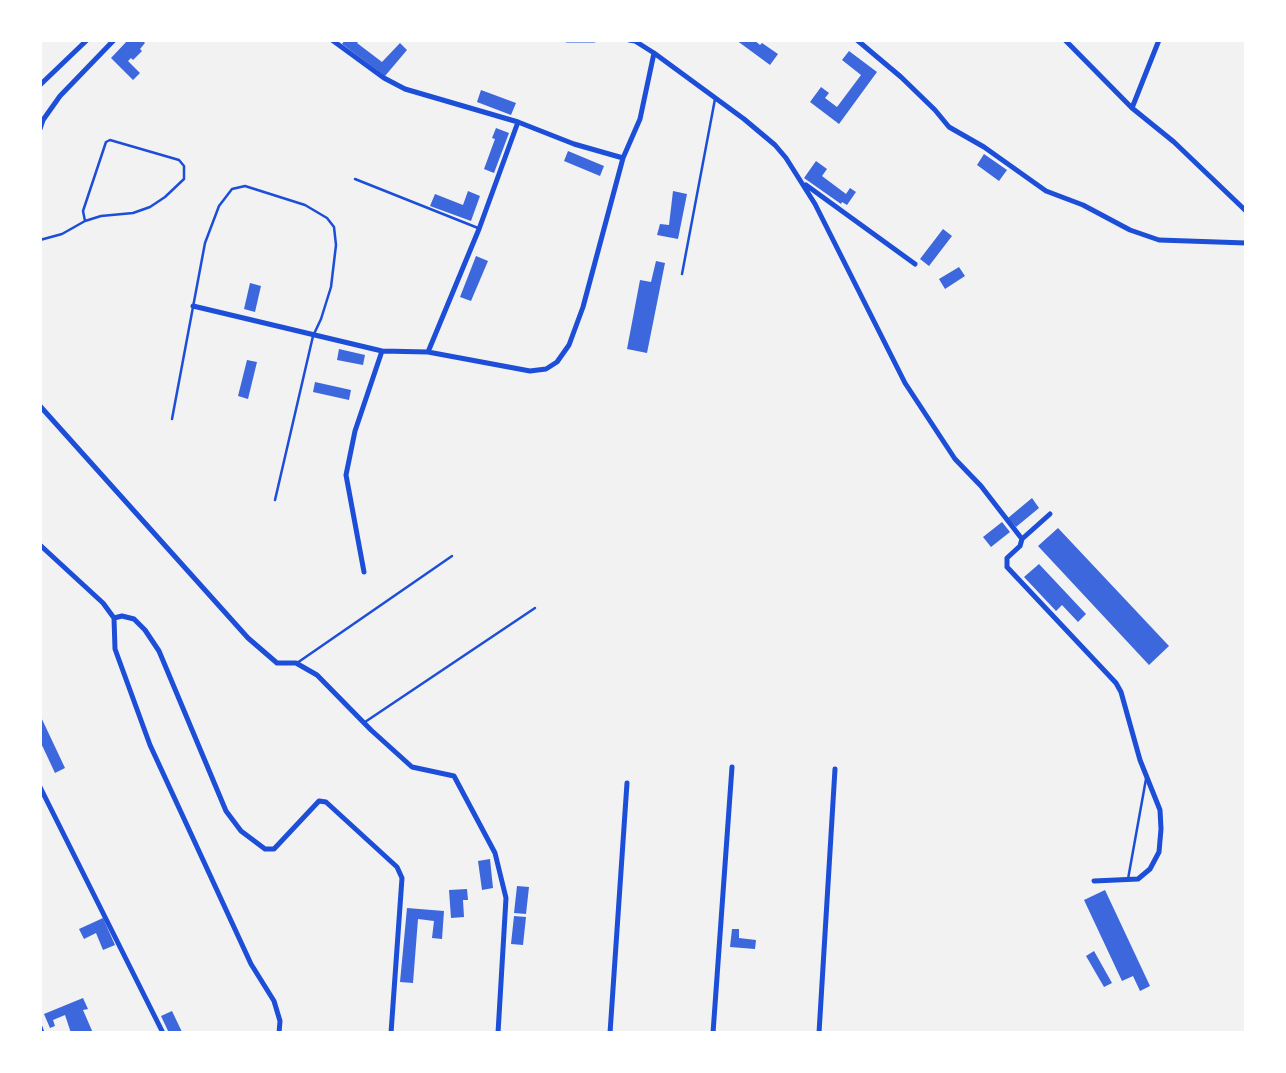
<!DOCTYPE html>
<html>
<head>
<meta charset="utf-8">
<style>
	body { margin:0 }
	#map { position:relative; width:1286px; height:1073px; overflow:hidden; background:#f2f2f2; font-family:Inter,sans-serif }
	canvas { display:block }
	.frame { position:absolute; inset:0; border:42px solid #fff; pointer-events:none }
</style>
</head>
<body>
<div id="map">
<canvas width="1286" height="1073"></canvas>
<div class="frame"></div>
</div>
<script>
const ctx = document.querySelector('canvas').getContext('2d');
ctx.lineJoin = 'round';
function paint(path, color) {
  ctx.fillStyle = color;
  ctx.fill(path, 'evenodd');
}
function poly(rows) {
  const path = new Path2D();
  for (const r of rows) {
    path.moveTo(r[0], r[1]);
    for (let i = 2; i < r.length; i += 2) path.lineTo(r[i], r[i + 1]);
  }
  return path;
}
function trace(path, color, width, dash) {
  ctx.strokeStyle = color;
  ctx.lineWidth = width;
  ctx.lineCap = dash ? 'butt' : 'round';
  ctx.setLineDash(dash || []);
  ctx.stroke(path);
}
const building = poly([
	[128,40,142,40,145,43,140,49,142,51,133,60,131,58,128,61,140,73,133,80,111,58],
	[345,40,360,40,357,43,382,62,400,43,407,50,385,76,342,44],
	[736,40,754,40,760,45,762,43,778,54,770,65],
	[849,51,877,72,839,124,810,102,821,87,829,93,825,98,837,107,861,75,842,60],
	[481,90,516,103,511,115,477,102],
	[496,128,509,133,494,173,484,169,495,139,492,138],
	[568,151,604,166,600,176,564,161],
	[984,154,1007,170,999,181,977,165],
	[816,161,827,169,822,176,846,194,850,188,856,192,847,205,842,202,841,204,804,178],
	[468,191,480,196,471,221,430,206,435,194,463,205],
	[673,191,687,194,678,239,657,235,660,224,669,225],
	[943,229,952,236,929,266,920,259],
	[476,256,488,261,471,301,460,297],
	[656,261,665,263,647,353,627,349,640,280,651,282],
	[959,267,965,276,945,289,939,279],
	[250,283,261,286,255,312,244,309],
	[339,349,365,355,363,365,337,360],
	[247,360,257,362,248,399,238,396],
	[315,382,351,390,349,400,313,392],
	[1032,498,1039,508,1016,527,1008,518],
	[1002,522,1010,532,991,547,983,537],
	[1058,528,1169,646,1149,665,1038,546],
	[1039,564,1086,614,1078,622,1062,605,1056,611,1024,577],
	[40,715,65,768,55,773,40,741],
	[490,859,493,888,482,890,478,861],
	[517,886,529,887,526,914,514,913],
	[467,889,468,900,463,900,464,917,451,918,449,890],
	[1105,890,1150,986,1140,991,1133,976,1122,981,1084,900],
	[407,908,444,911,442,939,432,938,434,921,418,919,413,983,400,982],
	[514,916,526,917,523,945,511,944],
	[103,918,115,945,103,950,96,933,84,939,79,929],
	[732,929,739,929,739,938,756,940,755,949,730,947],
	[1094,951,1112,983,1104,987,1086,956],
	[83,998,88,1009,83,1010,93,1033,71,1033,65,1015,53,1020,55,1026,50,1028,44,1014],
	[172,1011,182,1032,179,1033,169,1033,161,1016]
]);
const service = poly([
	[355,179,478,228],
	[40,240,62,234,85,221,101,216,133,213,150,207,165,197,184,179,184,166,179,160,110,140,106,142,83,211,85,221],
	[682,274,715,99],
	[172,419,205,243,219,206,232,189,245,186,305,205,327,218,334,227,336,245,331,287,321,319,313,336,275,500],
	[297,663,452,556],
	[365,722,535,608],
	[1128,879,1146,779]
]);
const minor = poly([
	[332,40,384,78,405,89,518,122],
	[567,40,594,40],
	[629,40,635,41,654,53,744,119,775,145,786,158,815,204,905,383,955,459,981,486,1022,539,1020,546,1007,558,1007,567,1116,683,1121,692,1140,760,1160,810,1161,829,1159,852,1150,869,1138,879,1094,881],
	[857,40,901,77,935,110,949,127,984,147,1046,191,1083,205,1130,230,1159,240,1246,243],
	[1065,40,1132,108,1174,142,1246,211],
	[40,85,87,40],
	[1132,108,1159,40],
	[40,129,43,120,60,96,114,40],
	[806,185,915,264],
	[193,306,382,351],
	[428,352,530,371,546,369,557,362,569,345,583,307,623,158],
	[40,406,248,638,277,663,296,663,317,675,371,730,412,767,454,776,495,853,506,898,498,1033],
	[1022,539,1050,514],
	[40,545,103,603,114,618,115,649,150,745,251,964,274,1001,280,1021,279,1033],
	[364,572,346,475,355,431,382,351,428,352,479,229,518,122,574,144,623,158,640,119,654,53],
	[114,618,122,616,134,619,145,630,159,651,226,811,241,831,265,849,274,849,319,801,326,802,397,867,402,878,391,1033],
	[40,787,163,1033],
	[40,1027,42,1033],
	[610,1033,627,783],
	[713,1033,732,767],
	[819,1033,835,769]
]);
paint(building, '#3d67dc');
trace(service, '#1d4ed8', 2.5);
trace(minor, '#1d4ed8', 5);
</script>
</body>
</html>
